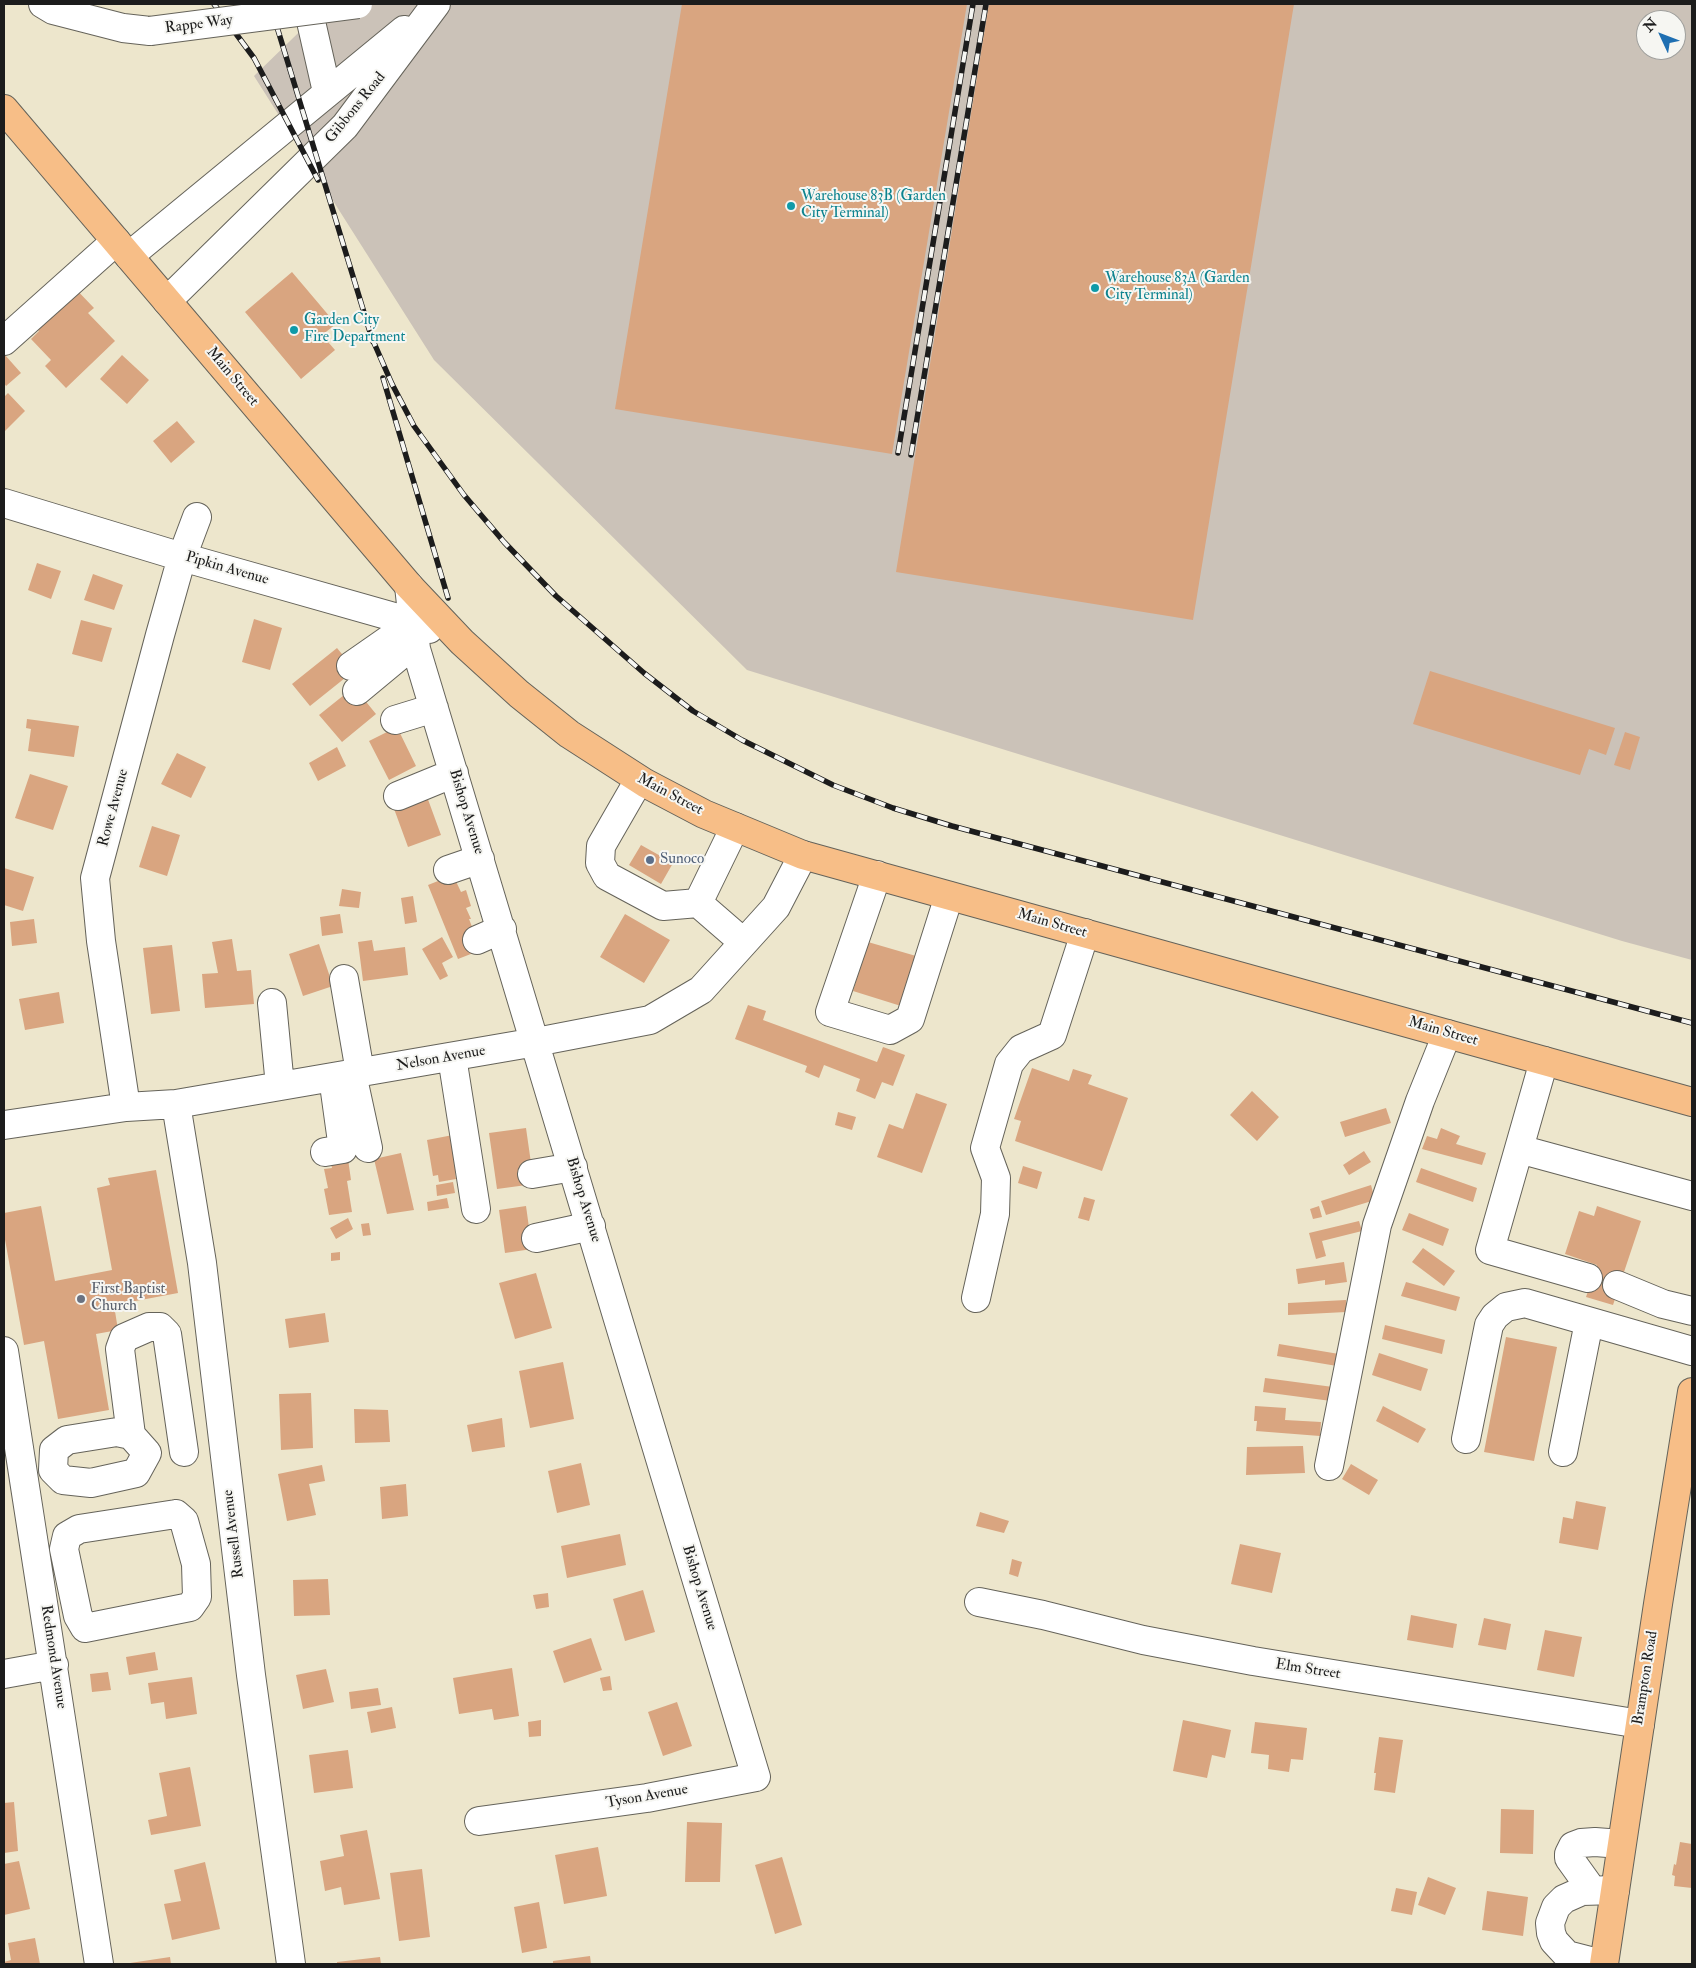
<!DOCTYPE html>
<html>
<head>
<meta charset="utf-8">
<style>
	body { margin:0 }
	#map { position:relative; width:1696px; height:1968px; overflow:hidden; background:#ede6cc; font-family:"IM FELL Double Pica",serif }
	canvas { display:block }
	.frame { position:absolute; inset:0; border:5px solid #1c1c1c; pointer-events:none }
	.north { position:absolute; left:1636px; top:10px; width:50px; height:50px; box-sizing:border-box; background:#f6f6f2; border:1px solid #9f9f9c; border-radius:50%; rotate:313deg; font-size:14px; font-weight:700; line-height:20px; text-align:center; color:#1c1c1c }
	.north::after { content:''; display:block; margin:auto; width:18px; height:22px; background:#1f6fb2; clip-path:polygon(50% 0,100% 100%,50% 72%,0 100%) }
</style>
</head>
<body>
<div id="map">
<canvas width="1696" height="1968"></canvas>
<div class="frame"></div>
<div class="north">N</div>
</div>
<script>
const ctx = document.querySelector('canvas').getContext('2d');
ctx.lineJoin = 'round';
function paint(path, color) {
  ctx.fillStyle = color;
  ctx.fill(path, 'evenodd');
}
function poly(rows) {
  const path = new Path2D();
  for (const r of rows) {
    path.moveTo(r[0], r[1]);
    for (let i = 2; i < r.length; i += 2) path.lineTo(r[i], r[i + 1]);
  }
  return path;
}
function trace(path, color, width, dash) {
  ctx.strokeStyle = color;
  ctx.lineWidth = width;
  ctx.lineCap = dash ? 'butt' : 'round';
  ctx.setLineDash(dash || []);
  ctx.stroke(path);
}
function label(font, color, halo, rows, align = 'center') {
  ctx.font = font + ' "IM FELL Double Pica",serif';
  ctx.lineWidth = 4;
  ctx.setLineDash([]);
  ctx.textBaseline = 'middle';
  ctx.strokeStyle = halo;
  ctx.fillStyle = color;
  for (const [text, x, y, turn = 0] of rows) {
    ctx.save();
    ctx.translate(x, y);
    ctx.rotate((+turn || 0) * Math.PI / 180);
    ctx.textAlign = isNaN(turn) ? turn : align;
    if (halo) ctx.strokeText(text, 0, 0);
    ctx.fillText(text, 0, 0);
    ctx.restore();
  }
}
const industrial = poly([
	[328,4,1692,4,1692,960,1622,941,747,670,434,360,254,76],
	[1646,20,1676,20,1676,50,1646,50]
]);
const building = poly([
	[682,4,967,4,892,454,615,409],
	[989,4,1294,4,1193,620,896,572],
	[292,272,336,324,322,335,335,350,301,379,245,312],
	[72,285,94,308,88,313,115,341,66,388,45,366,51,360,31,339,39,331,32,324],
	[5,355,21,373,6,386,4,383],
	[122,355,149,380,127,404,100,379],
	[8,393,25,411,4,432,4,397],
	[177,421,195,442,171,463,153,441],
	[37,563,61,571,51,599,28,590],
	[93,574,123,585,114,610,84,600],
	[254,619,282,628,270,670,242,662],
	[81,620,112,628,102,662,72,654],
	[337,648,355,670,310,706,292,684],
	[1430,671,1615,728,1606,755,1589,749,1580,775,1413,724],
	[354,687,376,714,342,742,319,715],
	[27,719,79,726,74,757,28,751,31,729,26,728],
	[397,727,416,766,389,780,369,741],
	[1625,732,1640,737,1630,770,1614,765],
	[337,747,346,766,318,781,309,763],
	[177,753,206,767,191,798,161,784],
	[30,774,68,786,53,830,15,818],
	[426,794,441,835,408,847,393,806],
	[152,826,180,835,167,876,139,867],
	[641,845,673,863,661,884,629,865],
	[4,868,34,877,23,911,4,905],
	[453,875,461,892,466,890,471,906,466,908,471,919,469,919,481,950,458,959,428,885],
	[342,889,361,892,359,908,339,906],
	[413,896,417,922,405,924,401,898],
	[340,914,343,933,322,936,320,917],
	[625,914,670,940,644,983,600,957],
	[34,919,37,943,12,946,10,922],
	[442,937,453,957,442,963,448,976,440,980,422,949],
	[232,939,237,971,251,970,254,1004,205,1008,202,974,218,973,212,942],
	[372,940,374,951,405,947,408,975,363,981,358,942],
	[868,942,916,956,901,1006,853,991],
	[319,944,333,986,303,996,289,954],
	[172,945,180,1011,151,1014,143,948],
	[59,992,64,1023,25,1030,19,999],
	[748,1005,766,1011,763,1020,877,1062,883,1047,905,1055,893,1086,882,1082,875,1099,856,1091,860,1079,824,1065,819,1078,805,1072,807,1066,735,1039],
	[1032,1068,1069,1081,1073,1069,1092,1075,1088,1084,1128,1098,1102,1171,1015,1141,1021,1121,1014,1119],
	[1252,1091,1279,1117,1257,1141,1230,1115],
	[916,1093,947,1104,922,1173,877,1157,889,1124,903,1129],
	[1386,1108,1391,1123,1345,1137,1340,1122],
	[838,1112,856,1117,852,1130,835,1125],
	[526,1128,534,1184,497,1189,489,1133],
	[1441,1128,1460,1136,1456,1144,1486,1153,1482,1165,1422,1149,1427,1136,1437,1139],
	[453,1135,462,1170,455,1172,456,1179,439,1182,438,1175,433,1176,427,1140],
	[1364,1151,1371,1162,1349,1175,1343,1165],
	[401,1153,414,1210,387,1214,374,1159],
	[348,1159,351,1180,347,1181,352,1212,329,1215,324,1189,328,1188,324,1169,332,1168,330,1160],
	[1023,1166,1042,1172,1037,1189,1018,1183],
	[1421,1168,1477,1188,1473,1202,1416,1182],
	[156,1170,178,1293,114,1305,118,1330,96,1334,109,1410,58,1419,44,1341,24,1345,4,1234,4,1213,41,1206,55,1281,112,1270,97,1188,110,1185,108,1178],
	[453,1182,455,1193,437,1196,436,1185],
	[1371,1185,1375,1200,1326,1215,1321,1201],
	[1084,1197,1095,1200,1089,1221,1078,1218],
	[447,1198,449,1208,428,1211,427,1202],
	[526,1206,532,1249,505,1253,499,1210],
	[1319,1206,1322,1217,1313,1219,1310,1209],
	[1597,1206,1641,1221,1613,1305,1586,1297,1597,1265,1565,1254,1579,1211,1594,1216],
	[1409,1213,1449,1229,1443,1246,1402,1230],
	[348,1218,353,1229,336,1239,330,1228],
	[1359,1221,1362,1231,1322,1241,1326,1256,1316,1259,1309,1233],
	[369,1223,371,1235,363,1236,361,1224],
	[1423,1248,1455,1271,1444,1286,1412,1262],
	[340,1252,340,1260,331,1261,331,1253],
	[1344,1262,1347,1282,1325,1285,1325,1280,1298,1284,1296,1269],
	[536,1273,552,1328,515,1339,499,1283],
	[1406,1282,1460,1297,1456,1311,1401,1296],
	[1346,1300,1346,1312,1288,1315,1288,1303],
	[325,1313,329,1342,289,1348,285,1319],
	[1385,1325,1445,1340,1442,1354,1382,1339],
	[1506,1337,1557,1347,1534,1461,1484,1452],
	[1279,1344,1339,1354,1337,1366,1277,1356],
	[1379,1353,1428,1369,1421,1391,1372,1375],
	[563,1362,574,1419,530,1428,519,1371],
	[1265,1378,1333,1387,1331,1401,1263,1392],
	[311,1393,313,1448,281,1450,279,1394],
	[1255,1406,1286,1408,1285,1420,1321,1422,1320,1436,1256,1431,1257,1421,1254,1421],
	[1383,1406,1426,1429,1418,1443,1376,1421],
	[354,1409,388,1410,390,1442,355,1443],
	[502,1418,505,1447,472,1452,467,1425],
	[1303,1446,1305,1473,1246,1475,1247,1447],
	[581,1463,590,1505,557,1513,548,1471],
	[1351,1464,1378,1480,1369,1495,1342,1479],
	[322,1465,325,1481,309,1484,316,1515,287,1521,278,1474],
	[406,1484,408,1516,382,1519,380,1487],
	[1576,1501,1606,1507,1598,1550,1559,1543,1563,1517,1573,1519],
	[980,1512,1009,1521,1004,1533,976,1526],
	[620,1534,626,1565,567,1578,561,1546],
	[1240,1544,1281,1553,1272,1593,1231,1584],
	[1012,1559,1022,1562,1018,1577,1009,1574],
	[328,1579,330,1615,294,1616,293,1580],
	[643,1590,655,1632,625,1641,613,1599],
	[548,1593,549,1607,536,1609,533,1595],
	[1411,1615,1457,1624,1453,1648,1407,1640],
	[1484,1618,1511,1624,1506,1650,1478,1645],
	[1545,1630,1582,1637,1574,1677,1537,1670],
	[591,1638,602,1670,564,1683,553,1651],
	[155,1652,158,1670,129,1675,126,1657],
	[512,1668,519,1716,494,1720,492,1709,459,1714,453,1678],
	[326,1669,334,1702,303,1709,296,1675],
	[108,1672,111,1690,92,1692,90,1674],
	[610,1676,612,1690,603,1691,600,1678],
	[192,1677,197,1714,166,1719,164,1702,151,1704,148,1683],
	[378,1688,381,1705,351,1709,349,1692],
	[677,1702,692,1746,663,1756,648,1712],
	[392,1707,396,1728,371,1733,367,1712],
	[541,1720,541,1736,529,1737,528,1722],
	[1183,1720,1231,1730,1225,1758,1212,1755,1207,1778,1173,1771],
	[1255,1722,1307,1728,1303,1760,1291,1759,1289,1772,1268,1769,1269,1755,1251,1753],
	[1379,1737,1403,1740,1395,1793,1374,1790,1376,1773,1374,1773],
	[348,1750,353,1788,314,1793,309,1755],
	[190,1767,201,1826,151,1835,148,1820,167,1816,159,1773],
	[14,1802,18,1851,4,1853,4,1803],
	[1501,1809,1534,1810,1533,1854,1500,1853],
	[687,1822,722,1823,720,1882,685,1882],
	[367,1830,380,1899,344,1905,341,1887,325,1891,320,1861,344,1856,340,1835],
	[1680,1842,1692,1844,1692,1888,1674,1886,1675,1876,1672,1875,1674,1864,1676,1865],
	[598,1847,607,1896,564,1904,555,1855],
	[782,1857,802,1925,775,1934,755,1865],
	[19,1861,30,1909,4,1915,4,1864],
	[205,1862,220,1929,172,1940,164,1904,181,1901,174,1870],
	[422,1869,430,1937,399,1941,390,1873],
	[1428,1877,1456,1888,1445,1915,1418,1905],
	[1396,1888,1417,1892,1412,1915,1391,1911],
	[1487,1891,1528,1897,1523,1936,1482,1930],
	[539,1902,547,1948,522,1953,514,1907],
	[35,1938,40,1964,4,1964,4,1962,11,1960,8,1943],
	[590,1956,591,1964,553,1964,553,1961],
	[170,1957,171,1964,130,1964,130,1963],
	[380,1957,381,1964,337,1964,337,1962]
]);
const minor = poly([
	[43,4,53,10,123,28,150,31],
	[307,4,327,92],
	[129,256,404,30],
	[167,301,345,126,436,4],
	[4,341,116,241],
	[4,503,182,557,415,623,429,629],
	[409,586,416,649,756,1777,647,1798,479,1821],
	[351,666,394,636,415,633],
	[357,691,404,652,416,649],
	[395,720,434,708],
	[639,780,601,846,600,863,607,876,663,906,698,903],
	[398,796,454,773],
	[735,827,698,903,743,942],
	[448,870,480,859],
	[877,875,830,1012,890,1030,910,1019,949,896],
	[477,940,502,929],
	[344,979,360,1072],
	[272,1003,280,1086],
	[452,1057,476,1209],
	[1544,1061,1490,1250,1588,1278],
	[352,1074,368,1148],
	[176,1104,202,1263,251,1675,291,1964],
	[126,1107,101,941,95,878,160,635,182,557,197,517],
	[4,1125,126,1107,176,1104,536,1042,650,1020,701,990,776,907,803,855],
	[1519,1149,1692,1196],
	[325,1152,343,1149,333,1077],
	[532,1174,573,1167],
	[536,1238,591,1226],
	[1617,1285,1663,1304,1692,1311],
	[976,1298,995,1214,996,1178,985,1148,1009,1064,1021,1049,1052,1035,1085,933],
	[4,1351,99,1964],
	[117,1432,131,1435,147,1453,136,1473,91,1483,63,1480,53,1470,54,1450,67,1440,117,1432],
	[131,1435,120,1349,124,1338,149,1327,160,1327,167,1334,184,1452],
	[1466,1439,1489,1325,1495,1316,1506,1307,1525,1303,1692,1351],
	[1563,1452,1589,1322],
	[1329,1466,1377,1225,1420,1101,1447,1034],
	[176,1514,184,1521,196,1564,197,1597,190,1607,85,1628,78,1616,64,1549,67,1536,79,1529,176,1514],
	[979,1602,1043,1615,1143,1640,1253,1661,1640,1724],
	[4,1674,54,1665],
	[1592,1890,1569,1858,1569,1854,1573,1846,1581,1843,1595,1842,1621,1844],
	[1602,1964,1567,1955,1554,1941,1551,1933,1550,1923,1556,1907,1564,1899,1582,1891,1615,1890]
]);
const major = poly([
	[4,109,409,586,462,642,519,694,569,734,645,783,704,814,803,855,1692,1102],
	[1604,1964,1658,1604,1692,1392]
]);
const rail = poly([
	[214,4,254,58,318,180],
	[270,4,373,342],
	[371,336,392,384,414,426,464,495,504,542,556,596,644,673,693,711,742,740,833,785,893,808,952,826,1692,1023],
	[383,378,448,598],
	[898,453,973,4],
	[911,455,986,4]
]);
const minorBridge = poly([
	[150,31,358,4]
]);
const markers = [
	[791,206,5,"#0f9aa8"],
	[1095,288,5,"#0f9aa8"],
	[294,330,5,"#0f9aa8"],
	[650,860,5,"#5c6f8a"],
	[81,1299,5,"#6b7280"]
];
const streetNames = [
	["Rappe Way",199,25,-7],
	["Gibbons Road",356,108,-51],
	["Main Street",232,377,50],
	["Pipkin Avenue",227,569,16],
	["Main Street",670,795,28],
	["Rowe Avenue",114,808,-75],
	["Bishop Avenue",466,812,73],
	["Main Street",1052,924,16],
	["Main Street",1443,1032,16],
	["Nelson Avenue",441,1059,-10],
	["Bishop Avenue",583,1200,73],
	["Russell Avenue",234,1534,-97],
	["Bishop Avenue",699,1588,73],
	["Redmond Avenue",53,1657,81],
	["Elm Street",1308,1670,9],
	["Brampton Road",1646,1678,-81],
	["Tyson Avenue",647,1797,-10]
];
const cultureNames = [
	["Warehouse 83B (Garden",801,197],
	["City Terminal)",801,214],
	["Warehouse 83A (Garden",1105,279],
	["City Terminal)",1105,296],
	["Garden City",304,321],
	["Fire Department",304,338]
];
const serviceNames = [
	["Sunoco",660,860]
];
const worshipNames = [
	["First Baptist",91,1290],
	["Church",91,1307]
];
paint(industrial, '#cbc2b8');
paint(building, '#d9a580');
trace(minor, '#65635a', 30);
trace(major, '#65635a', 30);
trace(minor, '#fff', 28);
trace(major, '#f7be87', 28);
trace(rail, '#1c1c1c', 5.5);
trace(rail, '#f6f6f2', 4, [11]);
trace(minorBridge, '#65635a', 30, []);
trace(minorBridge, '#fff', 28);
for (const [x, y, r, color] of markers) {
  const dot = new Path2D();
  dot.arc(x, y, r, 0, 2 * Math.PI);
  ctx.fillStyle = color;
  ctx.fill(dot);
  trace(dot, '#f6f6f2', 2);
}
label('15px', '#1c1c1c', '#f6f6f2', streetNames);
label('15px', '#0d838f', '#f6f6f2', cultureNames, 'left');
label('15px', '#4e5e75', '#f6f6f2', serviceNames, 'left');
label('15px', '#5b616d', '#f6f6f2', worshipNames, 'left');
</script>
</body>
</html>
